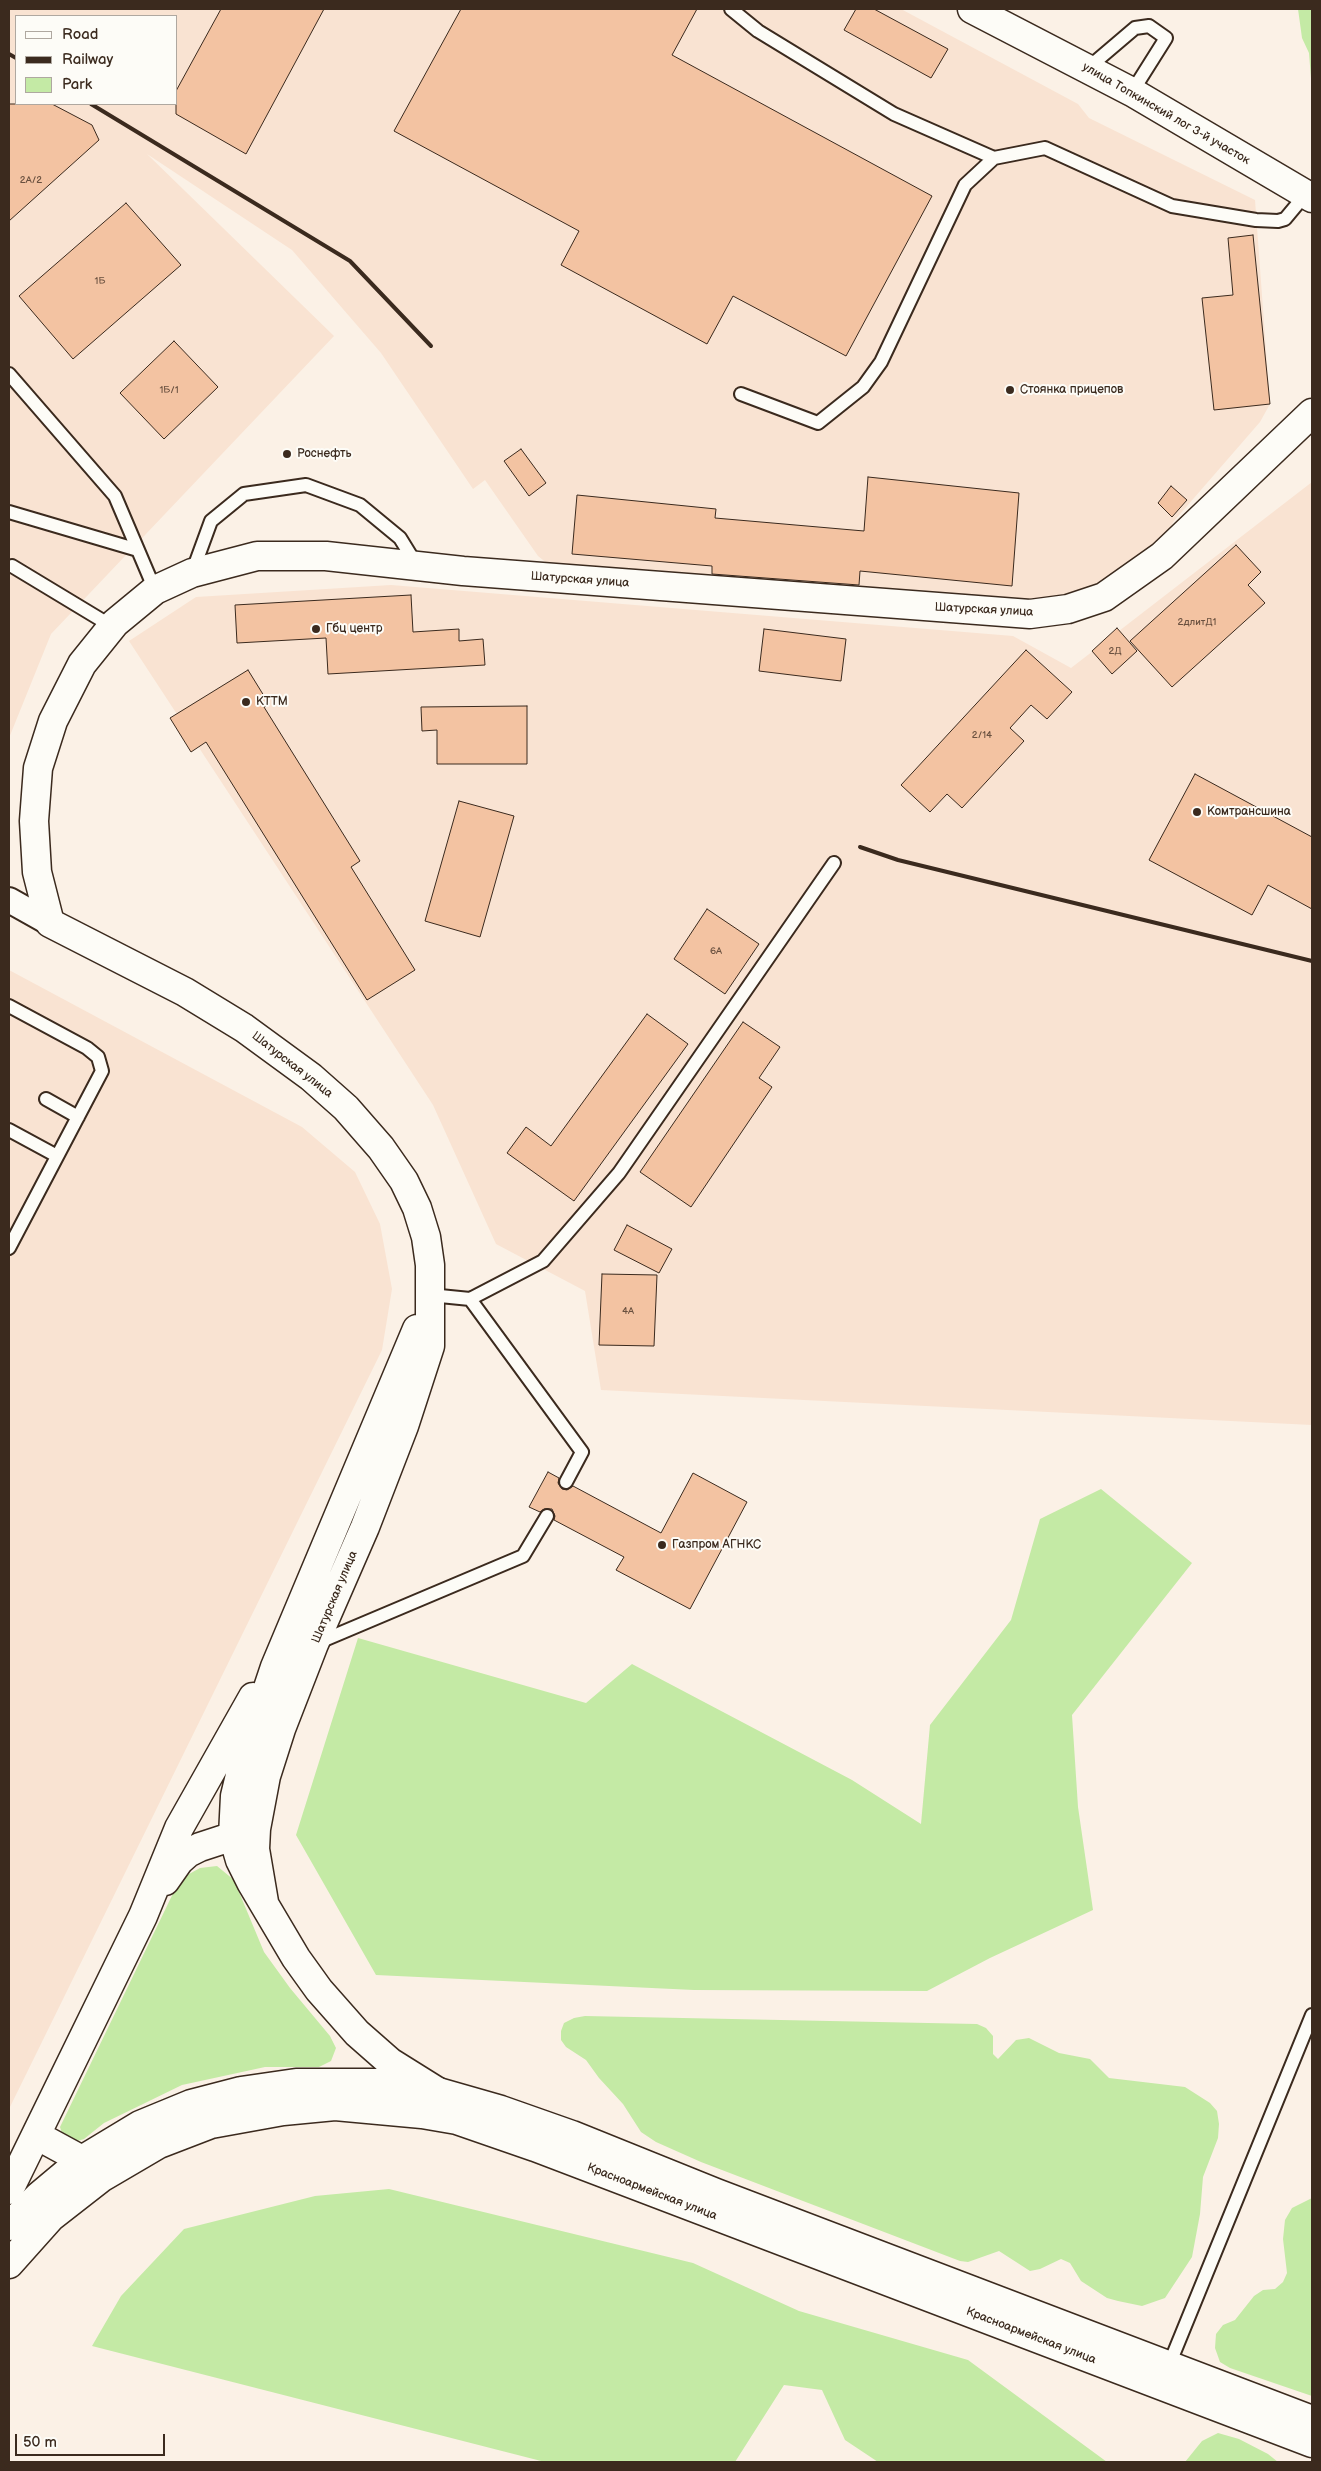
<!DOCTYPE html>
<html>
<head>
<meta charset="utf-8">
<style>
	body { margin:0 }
	#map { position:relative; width:1321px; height:2471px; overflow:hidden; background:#fbf1e6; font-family:"Balsamiq Sans",sans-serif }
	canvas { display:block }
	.frame { position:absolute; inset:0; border:10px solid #3b2a1e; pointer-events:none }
	.legend { position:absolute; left:15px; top:15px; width:162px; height:90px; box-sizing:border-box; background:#fdfcf7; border:1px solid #afa8a0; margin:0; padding:6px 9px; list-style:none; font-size:15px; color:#3b2a1e }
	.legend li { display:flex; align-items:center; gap:10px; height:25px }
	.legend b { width:25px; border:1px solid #afa8a0 }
	.scale { position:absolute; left:15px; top:2434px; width:150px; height:22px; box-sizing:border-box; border:2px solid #3b2a1e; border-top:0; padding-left:6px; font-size:15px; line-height:18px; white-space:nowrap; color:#3b2a1e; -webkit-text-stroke:4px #fdfcf7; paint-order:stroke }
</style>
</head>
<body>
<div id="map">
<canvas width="1321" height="2471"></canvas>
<div class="frame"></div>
<ul class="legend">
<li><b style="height:6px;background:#fdfcf7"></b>Road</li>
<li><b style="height:6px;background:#3b2a1e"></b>Railway</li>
<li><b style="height:14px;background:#c4eaa5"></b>Park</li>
</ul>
<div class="scale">50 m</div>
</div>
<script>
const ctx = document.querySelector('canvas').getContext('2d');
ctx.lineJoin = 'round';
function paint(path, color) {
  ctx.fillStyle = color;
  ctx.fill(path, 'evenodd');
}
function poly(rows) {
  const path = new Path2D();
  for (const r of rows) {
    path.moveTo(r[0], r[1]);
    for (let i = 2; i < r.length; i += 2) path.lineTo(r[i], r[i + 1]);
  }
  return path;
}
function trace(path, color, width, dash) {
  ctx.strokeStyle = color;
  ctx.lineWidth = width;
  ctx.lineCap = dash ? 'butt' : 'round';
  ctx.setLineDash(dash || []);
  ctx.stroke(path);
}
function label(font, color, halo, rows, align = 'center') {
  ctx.font = font + ' "Balsamiq Sans",sans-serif';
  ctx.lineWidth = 4;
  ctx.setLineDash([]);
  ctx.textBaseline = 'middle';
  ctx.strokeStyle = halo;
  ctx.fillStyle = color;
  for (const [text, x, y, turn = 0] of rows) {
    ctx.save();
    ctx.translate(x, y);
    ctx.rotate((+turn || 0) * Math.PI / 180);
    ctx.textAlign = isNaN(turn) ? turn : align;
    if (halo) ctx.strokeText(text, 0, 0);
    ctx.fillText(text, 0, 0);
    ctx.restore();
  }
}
const built = poly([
	[9,9,901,9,1078,104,1089,118,1255,200,1270,404,1260,422,1174,521,1163,539,1067,605,553,568,538,556,485,480,473,489,381,353,292,250,147,154,334,336,51,634,9,738],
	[16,16,176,16,176,104,16,104],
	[1312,482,1312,1425,601,1390,585,1291,496,1244,433,1105,129,641,196,597,391,585,1013,636,1071,668],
	[9,970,302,1127,355,1172,380,1224,392,1289,382,1350,9,2109]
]);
const green = poly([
	[1298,9,1312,9,1312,91,1309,53,1302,38],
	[1101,1489,1192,1563,1072,1715,1078,1807,1093,1910,990,1958,927,1991,694,1990,376,1975,296,1835,358,1638,586,1703,632,1664,852,1780,921,1824,930,1725,1011,1620,1040,1519],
	[217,1866,234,1880,264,1952,290,1988,330,2036,336,2048,331,2061,319,2067,265,2067,182,2085,104,2123,84,2139,74,2142,64,2139,60,2127,180,1879,200,1868],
	[585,2016,977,2024,986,2028,993,2036,993,2054,998,2059,1016,2040,1029,2038,1059,2053,1090,2059,1109,2078,1185,2087,1210,2103,1217,2111,1219,2124,1218,2138,1203,2177,1200,2214,1192,2257,1165,2298,1142,2306,1118,2301,1107,2298,1081,2281,1070,2263,1061,2259,1040,2269,1030,2271,999,2251,968,2262,960,2261,701,2162,656,2142,641,2132,623,2104,599,2078,586,2060,566,2047,561,2040,561,2031,564,2023,574,2018],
	[389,2189,693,2263,799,2311,968,2360,1107,2462,878,2462,845,2440,822,2390,784,2385,735,2462,545,2462,92,2346,121,2296,184,2229,315,2196],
	[1312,2198,1312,2396,1230,2368,1220,2362,1215,2348,1216,2334,1223,2325,1235,2320,1254,2296,1263,2290,1275,2289,1283,2282,1287,2273,1283,2239,1285,2220,1292,2208],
	[1218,2433,1239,2439,1268,2454,1278,2462,1185,2462,1202,2441]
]);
const building = poly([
	[221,9,324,9,246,154,176,114,176,91,221,9],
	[461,9,697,9,672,55,932,196,846,356,733,296,707,344,561,265,579,231,394,131,461,9],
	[856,9,874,9,948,49,931,78,844,30,856,9],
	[9,104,52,104,92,125,99,140,9,221,9,104],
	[126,203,181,265,73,359,19,296,126,203],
	[1253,235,1270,404,1214,410,1202,298,1233,295,1228,238,1253,235],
	[174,341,218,387,164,439,120,393,174,341],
	[521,449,546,483,529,496,504,461,521,449],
	[868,477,1019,493,1012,586,860,571,859,585,712,574,712,566,572,554,577,495,716,509,715,518,864,531,868,477],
	[1171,486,1187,500,1172,517,1158,503,1171,486],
	[1236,545,1261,572,1248,585,1265,603,1172,687,1130,641,1236,545],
	[411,595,413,632,459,629,459,641,483,639,485,665,328,674,326,638,237,643,235,605,411,595],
	[1117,628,1137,651,1112,674,1092,651,1117,628],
	[764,629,846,639,841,681,759,671,764,629],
	[1026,650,1072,692,1047,719,1031,705,1010,728,1024,741,962,808,947,794,930,812,901,785,1026,650],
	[248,670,269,704,264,707,360,861,351,867,415,970,367,1000,206,742,191,752,170,718,248,670],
	[527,706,527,764,437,764,437,730,422,731,421,707,527,706],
	[1195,774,1312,837,1312,909,1268,885,1252,915,1149,860,1195,774],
	[459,801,514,816,480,937,425,921,459,801],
	[707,909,759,944,725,994,674,959,707,909],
	[647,1014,688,1044,574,1201,507,1153,526,1127,551,1146,647,1014],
	[743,1022,780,1047,759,1078,772,1087,691,1207,640,1172,743,1022],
	[627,1225,672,1249,659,1273,614,1250,627,1225],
	[602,1274,657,1275,654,1346,599,1345,602,1274],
	[548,1472,559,1478,558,1483,562,1489,567,1490,573,1486,661,1533,693,1473,747,1502,690,1609,616,1570,624,1557,554,1520,555,1516,552,1509,544,1509,540,1512,529,1507,548,1472]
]);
const service = poly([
	[731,9,758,31,894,114,994,158],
	[1088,68,1135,28,1149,26,1166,38,1132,92],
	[9,374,115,496,155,590],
	[741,394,818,423,863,387,881,362,965,185,994,158,1045,148,1172,206,1256,220,1278,221,1285,219,1305,195],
	[9,512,138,550],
	[12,566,113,627],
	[192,573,211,521,244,494,306,485,360,505,400,538,416,564],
	[9,1006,87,1048,98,1057,102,1071,9,1248],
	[46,1099,78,1117],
	[9,1130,57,1156],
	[430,1295,470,1299,582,1452,566,1482],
	[470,1299,543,1261,619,1173,834,863],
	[317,1643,523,1556,547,1516],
	[1169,2365,1312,2015]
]);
const minor = poly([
	[9,900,50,923]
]);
const secondary = poly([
	[972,9,1132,92,1312,198],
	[417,1329,275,1667,243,1763,235,1796,233,1836,240,1860,251,1882,296,1958,319,1990,357,2033,390,2062,438,2092],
	[165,1881,179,1861,188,1853,200,1847,249,1831],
	[264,1902,255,1849,256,1829,266,1776,281,1729,314,1644,365,1527,404,1426,430,1346,430,1265,426,1237,417,1208,404,1181,381,1148,346,1108,311,1077,244,1028,185,992,50,923,37,872,34,821,38,768,53,721,82,664,115,623,155,590,192,573,257,556,326,556,463,571,1030,614,1068,609,1104,597,1162,556,1312,413],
	[36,2135,82,2160],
	[9,2190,143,1916,179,1828,253,1697]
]);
const primary = poly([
	[9,2226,39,2196,82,2160,140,2125,191,2104,241,2091,296,2083,387,2083,438,2092,501,2110,572,2135,716,2193,1312,2420],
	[9,2264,51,2217,101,2178,159,2144,211,2124,283,2111,335,2106,422,2114,457,2120,535,2147,1312,2443]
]);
const rail = poly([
	[9,54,16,58],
	[91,104,350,261,431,346],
	[860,847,898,860,1312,961]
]);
const markers = [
	[1010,390,5,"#3b2a1e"],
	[287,454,5,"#3b2a1e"],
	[316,629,5,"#3b2a1e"],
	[246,702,5,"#3b2a1e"],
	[1197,812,5,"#3b2a1e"],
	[662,1545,5,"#3b2a1e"]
];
const numberNames = [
	["2А/2",31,180],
	["1Б",100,281],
	["1Б/1",169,390],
	["2длитД1",1197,622],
	["2Д",1115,651],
	["2/14",982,735],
	["6А",716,951],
	["4А",628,1311]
];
const streetNames = [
	["улица Топкинский лог 3-й участок",1166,114,30],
	["Шатурская улица",580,580,4],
	["Шатурская улица",984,610,3],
	["Шатурская улица",292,1065,38],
	["Шатурская улица",335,1597,-67],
	["Красноармейская улица",652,2192,21],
	["Красноармейская улица",1031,2336,21]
];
const poiNames = [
	["Стоянка прицепов",1020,390],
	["Роснефть",297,454],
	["Гбц центр",326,629],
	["КТТМ",256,702],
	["Комтрансшина",1207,812],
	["Газпром АГНКС",672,1545]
];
paint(built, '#f9e3d2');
paint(green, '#c4eaa5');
paint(building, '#f3c3a2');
trace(building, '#3b2a1e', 1);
trace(service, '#3b2a1e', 16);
trace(minor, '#3b2a1e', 28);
trace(secondary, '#3b2a1e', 31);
trace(primary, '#3b2a1e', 31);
trace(service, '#fdfcf7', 12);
trace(minor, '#fdfcf7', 24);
trace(secondary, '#fdfcf7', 28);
trace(primary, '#fdfcf7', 28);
trace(rail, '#3b2a1e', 4);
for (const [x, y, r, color] of markers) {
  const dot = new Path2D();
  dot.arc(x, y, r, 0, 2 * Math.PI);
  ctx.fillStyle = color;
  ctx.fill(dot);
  trace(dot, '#fdfcf7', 2);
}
label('10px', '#69503f', null, numberNames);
label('12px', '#3b2a1e', '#fdfcf7', streetNames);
label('12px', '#3b2a1e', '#fdfcf7', poiNames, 'left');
</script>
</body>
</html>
